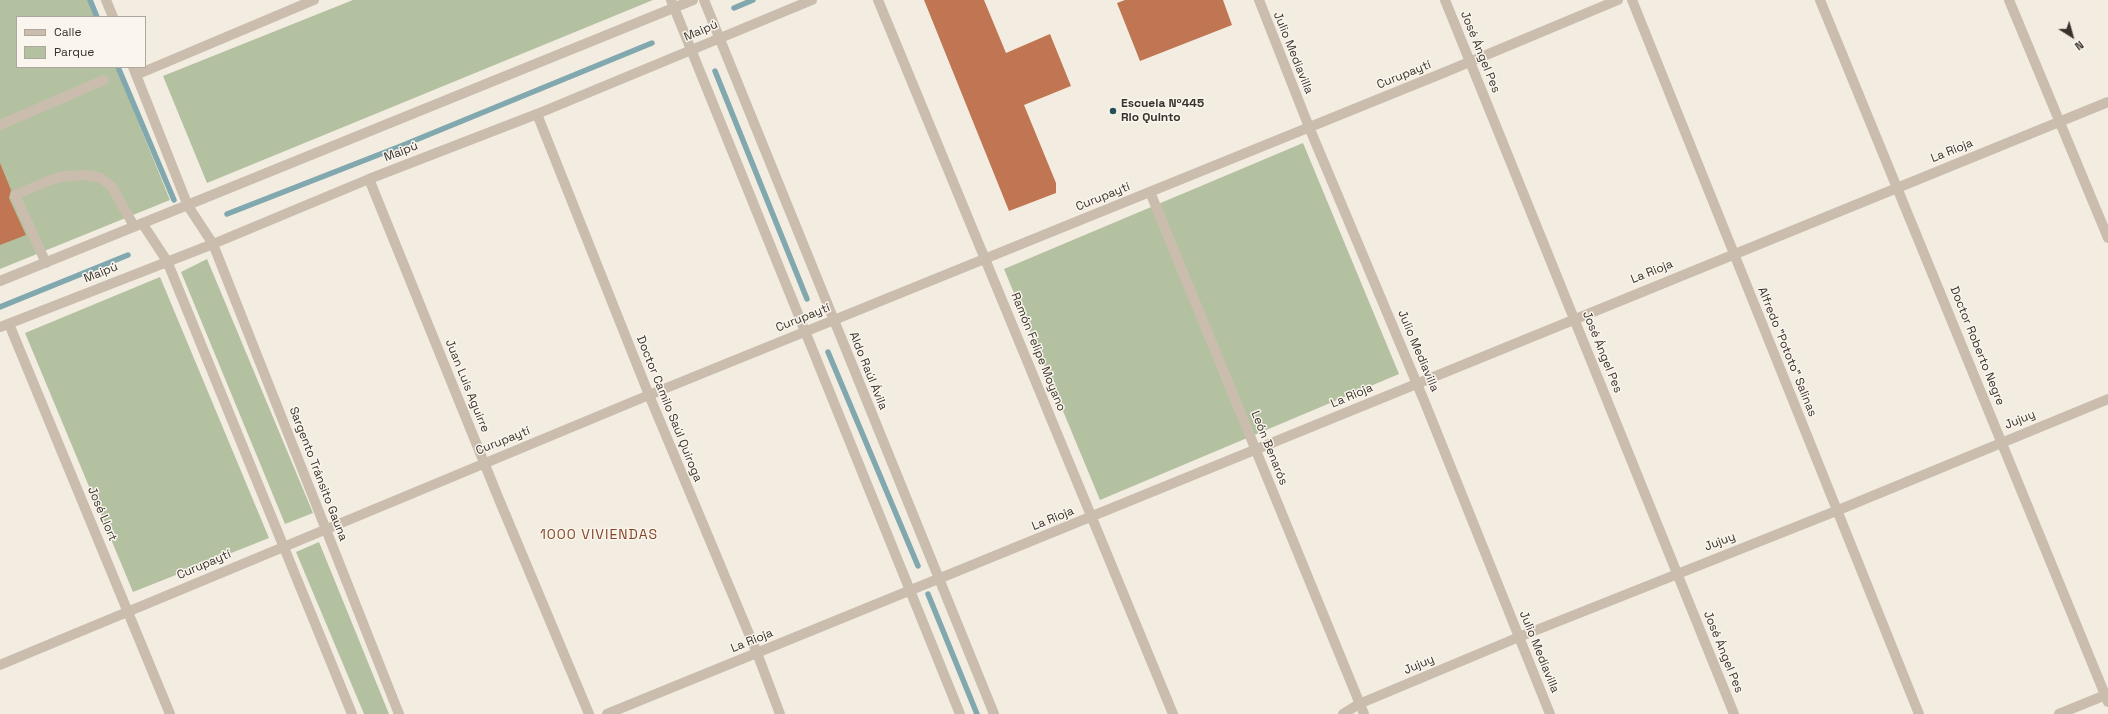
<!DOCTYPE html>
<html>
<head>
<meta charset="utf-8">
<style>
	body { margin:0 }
	#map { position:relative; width:2108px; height:714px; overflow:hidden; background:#f2ece1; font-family:"Space Grotesk",sans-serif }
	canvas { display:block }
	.legend { position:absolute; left:16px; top:16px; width:130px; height:52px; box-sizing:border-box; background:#faf5ed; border:1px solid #ada79f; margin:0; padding:5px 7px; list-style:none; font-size:12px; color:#39312b }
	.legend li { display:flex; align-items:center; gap:8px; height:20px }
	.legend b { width:20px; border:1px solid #ada79f }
	.north { position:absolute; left:2052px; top:16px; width:40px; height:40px; -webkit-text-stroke:3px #faf5ed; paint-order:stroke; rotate:143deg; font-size:11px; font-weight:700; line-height:16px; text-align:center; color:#39312b }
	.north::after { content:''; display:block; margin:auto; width:14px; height:18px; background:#39312b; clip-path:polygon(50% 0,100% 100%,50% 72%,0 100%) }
</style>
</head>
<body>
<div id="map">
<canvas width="2108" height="714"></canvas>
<ul class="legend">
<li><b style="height:5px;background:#cabdad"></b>Calle</li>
<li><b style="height:11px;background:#b4c1a1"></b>Parque</li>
</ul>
<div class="north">N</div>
</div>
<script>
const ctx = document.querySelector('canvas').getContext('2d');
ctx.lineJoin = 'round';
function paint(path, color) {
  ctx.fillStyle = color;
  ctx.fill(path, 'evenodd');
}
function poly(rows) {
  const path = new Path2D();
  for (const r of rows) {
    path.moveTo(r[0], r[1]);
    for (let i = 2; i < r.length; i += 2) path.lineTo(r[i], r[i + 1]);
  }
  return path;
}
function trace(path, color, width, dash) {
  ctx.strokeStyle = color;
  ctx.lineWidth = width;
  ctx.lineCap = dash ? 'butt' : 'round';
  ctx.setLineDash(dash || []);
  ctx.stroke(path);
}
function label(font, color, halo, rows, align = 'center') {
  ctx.font = font + ' "Space Grotesk",sans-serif';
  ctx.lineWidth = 3;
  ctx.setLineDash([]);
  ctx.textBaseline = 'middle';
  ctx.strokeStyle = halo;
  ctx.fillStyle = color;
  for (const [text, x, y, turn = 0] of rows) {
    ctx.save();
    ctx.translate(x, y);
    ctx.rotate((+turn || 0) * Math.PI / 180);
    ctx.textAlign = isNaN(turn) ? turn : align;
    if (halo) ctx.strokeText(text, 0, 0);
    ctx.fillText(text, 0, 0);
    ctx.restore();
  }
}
const green = poly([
	[0,0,89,0,96,17,17,17,17,67,116,67,170,200,0,269],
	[353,0,653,0,207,183,163,76],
	[1303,143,1399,374,1100,500,1004,269],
	[207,259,313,513,285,524,181,272],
	[160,277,269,538,133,592,25,333],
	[319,542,389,714,364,714,296,552]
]);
const stream = poly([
	[90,0,97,17],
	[734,8,753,0],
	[118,67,174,200],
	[715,71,807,299],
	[227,214,401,146,652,43],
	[0,307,128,255],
	[828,352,918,566],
	[928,594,977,714]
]);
const building = poly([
	[924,0,984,0,1006,53,1050,34,1071,86,1024,105,1056,183,1056,193,1009,211],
	[1125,0,1223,0,1232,25,1140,61,1117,3],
	[0,163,11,190,9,198,26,235,0,245]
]);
const minor = poly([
	[106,0,113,17],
	[671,0,960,714],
	[704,0,994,714],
	[878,0,1173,714],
	[1259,0,1309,127,1425,403,1550,714],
	[1445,0,1734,714],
	[1632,0,1919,714],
	[1820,0,2108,702],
	[2009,0,2108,238],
	[133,67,188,206,213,244,399,714],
	[136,75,314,0],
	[537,114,649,395,757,653,780,714],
	[0,125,104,80],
	[369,179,498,497,589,714],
	[1150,192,1364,714],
	[142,223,167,261,352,714],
	[46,263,15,195,53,179,67,176,85,175,101,178,112,187,134,226],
	[0,281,693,0],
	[9,324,170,714],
	[0,327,213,244,369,179,537,114,812,0],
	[0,665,649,395,1443,73,1618,0],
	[607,714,2108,102],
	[1343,714,1359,704,1519,637,1836,511,2108,399],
	[2059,714,2108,694]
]);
const markers = [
	[1113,111,4,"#235059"]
];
const streetNames = [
	["Maipú",701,31,-23],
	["José Ángel Pes",1480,52,68],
	["Julio Mediavilla",1293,53,68],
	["Curupaytí",1404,75,-22],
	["La Rioja",1952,151,-22],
	["Maipú",401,152,-21],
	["Curupaytí",1103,197,-22],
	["La Rioja",1652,272,-22],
	["Maipú",101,273,-22],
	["Curupaytí",803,318,-22],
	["Doctor Roberto Negre",1977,346,68],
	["Julio Mediavilla",1418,351,67],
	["Ramón Felipe Moyano",1038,352,68],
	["José Ángel Pes",1602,352,68],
	["Alfredo \"Pototo\" Salinas",1787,352,68],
	["Aldo Raúl Ávila",868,371,68],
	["Juan Luis Aguirre",467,386,68],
	["La Rioja",1352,396,-23],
	["Doctor Camilo Saúl Quiroga",669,409,68],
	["Jujuy",2020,420,-22],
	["Curupaytí",503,441,-22],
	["León Benarós",1269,448,68],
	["Sargento Tránsito Gauna",318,474,69],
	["José Llort",102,514,67],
	["La Rioja",1053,519,-22],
	["Jujuy",1720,542,-21],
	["Curupaytí",204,565,-23],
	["La Rioja",752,641,-22],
	["Julio Mediavilla",1539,652,68],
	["José Ángel Pes",1723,652,68],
	["Jujuy",1419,665,-23]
];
const poiNames = [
	["Escuela Nº445",1121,104],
	["Rio Quinto",1121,118]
];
const quarterNames = [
	["1000 VIVIENDAS",599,535]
];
paint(green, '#b4c1a1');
trace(stream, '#81a8ae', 5.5);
paint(building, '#c07652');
trace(minor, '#cabdad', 10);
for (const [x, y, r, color] of markers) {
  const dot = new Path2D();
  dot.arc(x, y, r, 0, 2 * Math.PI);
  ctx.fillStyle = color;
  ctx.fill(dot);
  trace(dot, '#faf5ed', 1.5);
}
label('12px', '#39312b', '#faf5ed', streetNames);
label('bold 12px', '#39312b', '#faf5ed', poiNames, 'left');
ctx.letterSpacing = '1px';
label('14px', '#844628', '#faf5ed', quarterNames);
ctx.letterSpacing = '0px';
</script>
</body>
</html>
